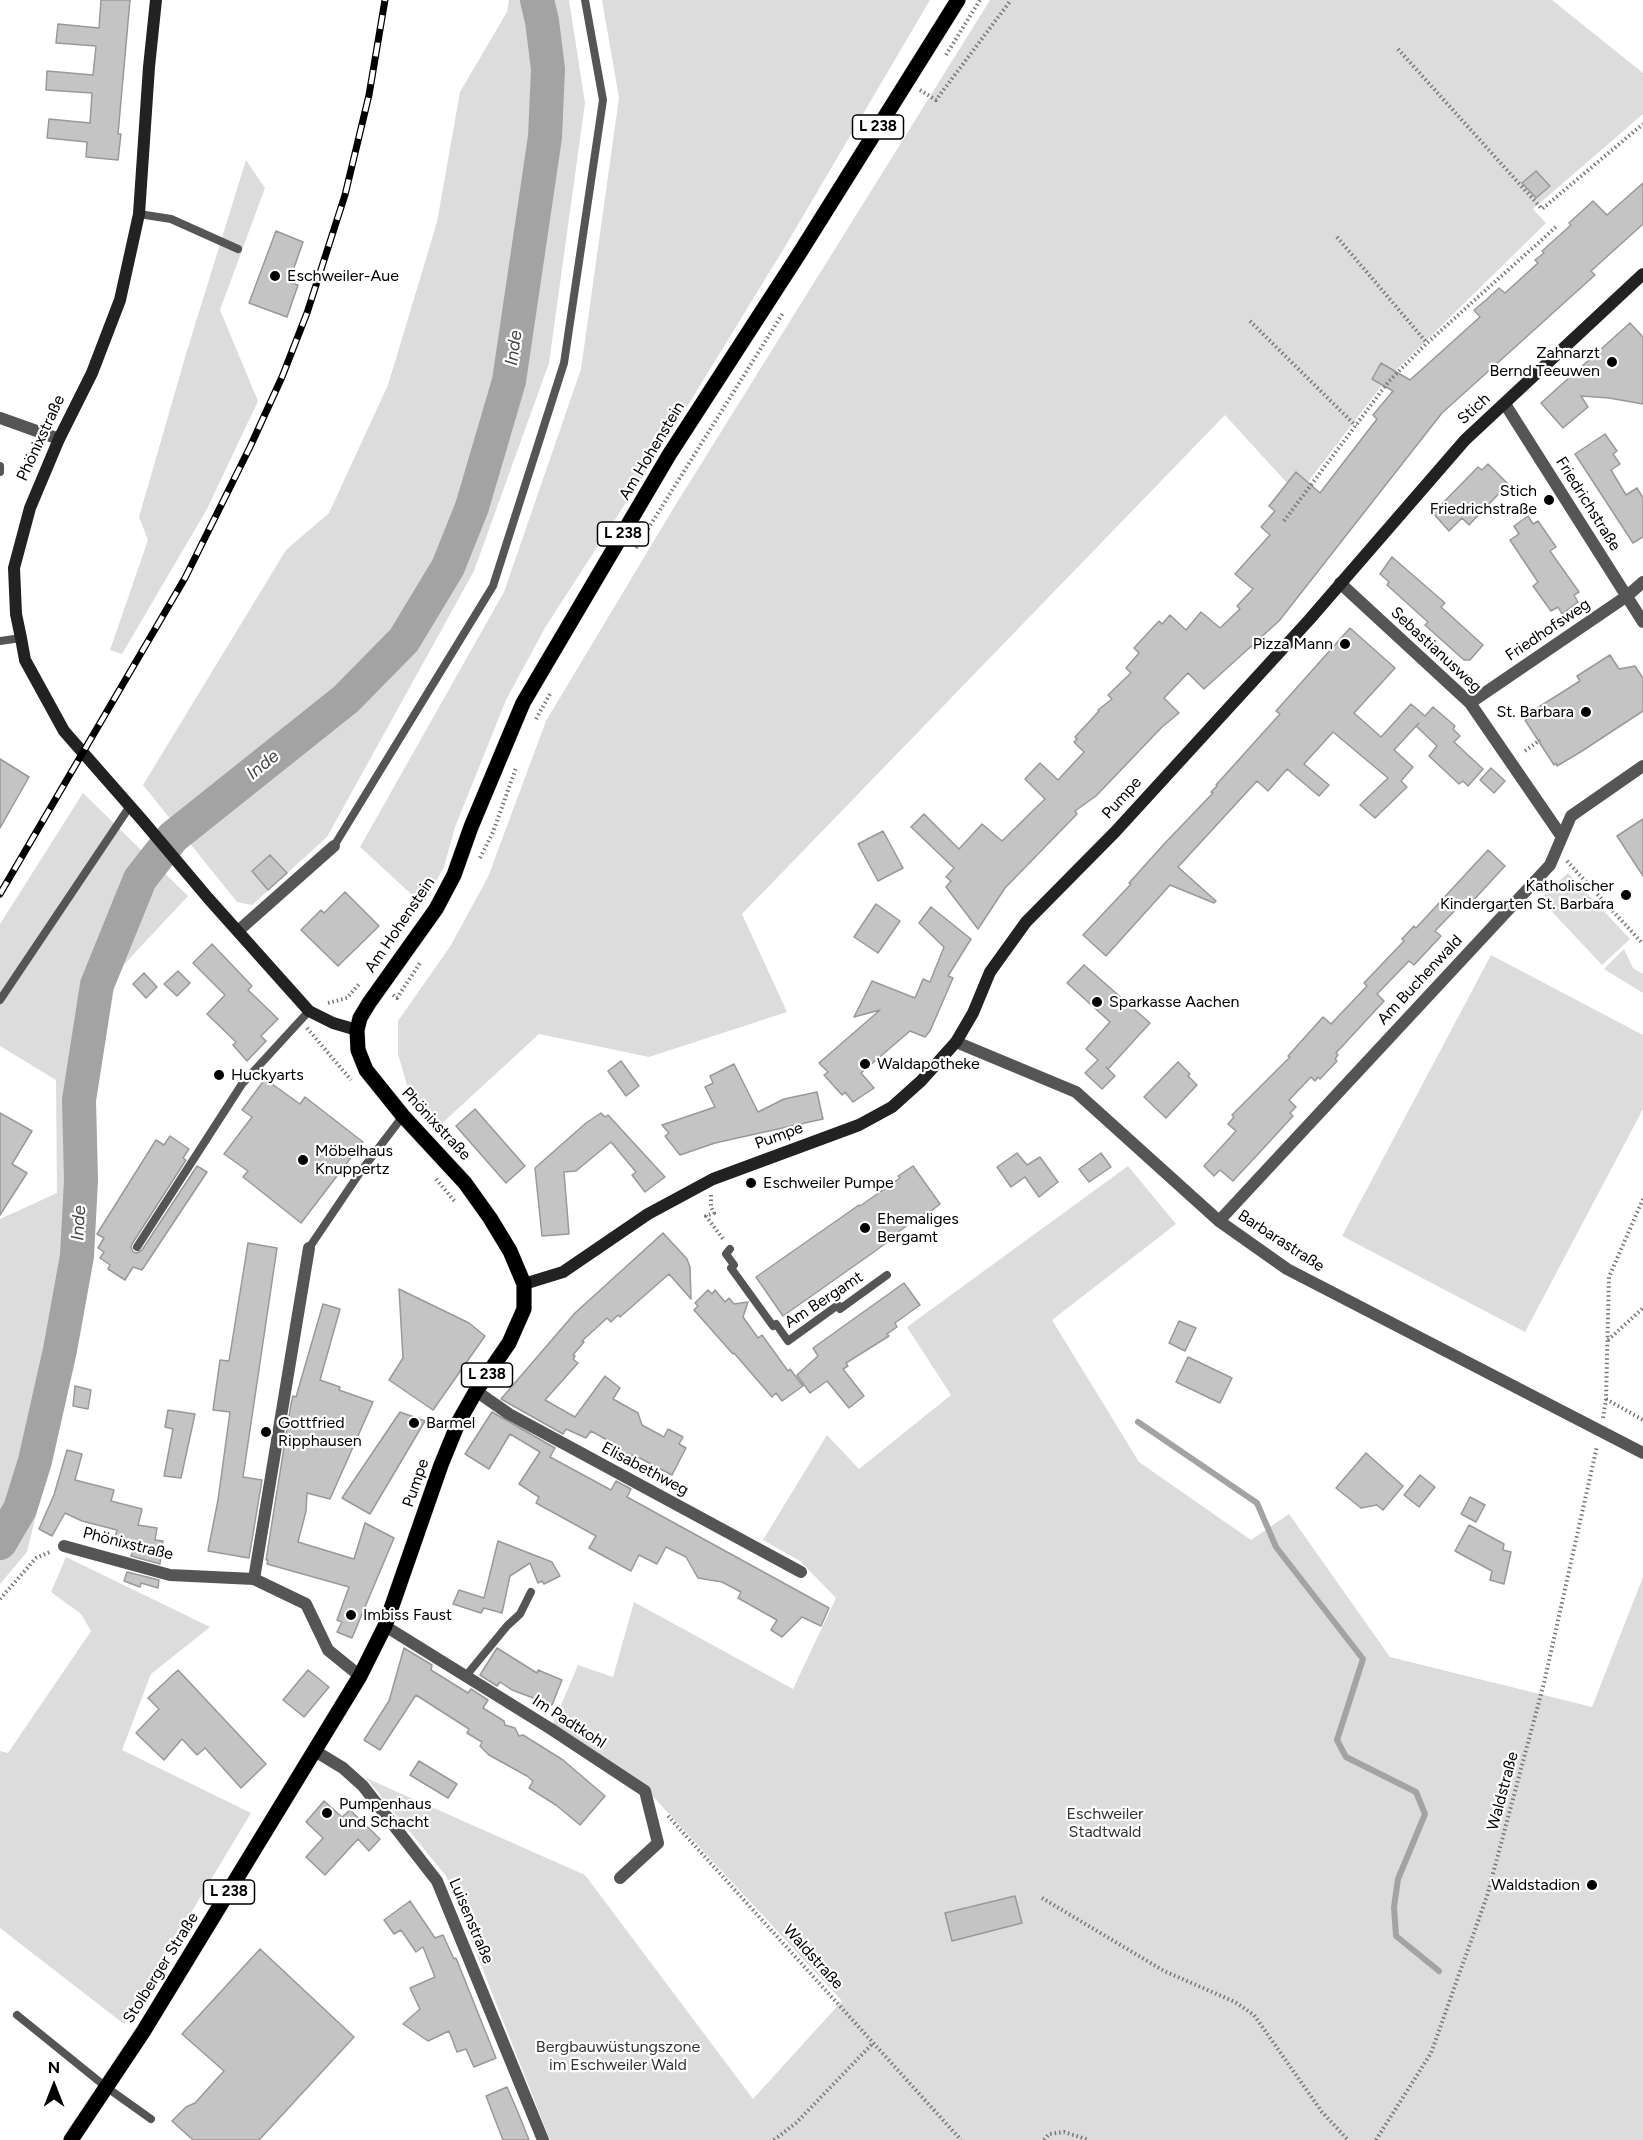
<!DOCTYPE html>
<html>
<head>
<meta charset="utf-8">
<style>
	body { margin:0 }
	#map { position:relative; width:1643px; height:2140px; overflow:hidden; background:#fff; font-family:Figtree,sans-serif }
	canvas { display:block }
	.north { position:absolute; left:24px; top:2056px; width:60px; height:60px; -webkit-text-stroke:4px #fff; paint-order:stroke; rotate:0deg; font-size:16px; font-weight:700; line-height:24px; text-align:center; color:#000 }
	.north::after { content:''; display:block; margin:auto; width:21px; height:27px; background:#000; clip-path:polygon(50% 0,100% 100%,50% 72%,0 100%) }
</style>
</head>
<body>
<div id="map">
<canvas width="1643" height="2140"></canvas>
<div class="north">N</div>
</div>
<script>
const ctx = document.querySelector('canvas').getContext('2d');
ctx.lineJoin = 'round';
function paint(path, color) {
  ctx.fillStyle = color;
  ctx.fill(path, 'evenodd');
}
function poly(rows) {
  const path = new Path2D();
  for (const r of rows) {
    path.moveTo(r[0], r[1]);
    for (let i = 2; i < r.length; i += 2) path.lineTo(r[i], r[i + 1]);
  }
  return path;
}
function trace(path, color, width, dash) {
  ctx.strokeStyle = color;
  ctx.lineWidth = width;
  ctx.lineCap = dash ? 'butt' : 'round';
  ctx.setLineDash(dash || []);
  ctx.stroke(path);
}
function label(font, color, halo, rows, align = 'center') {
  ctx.font = font + ' Figtree,sans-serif';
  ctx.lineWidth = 4.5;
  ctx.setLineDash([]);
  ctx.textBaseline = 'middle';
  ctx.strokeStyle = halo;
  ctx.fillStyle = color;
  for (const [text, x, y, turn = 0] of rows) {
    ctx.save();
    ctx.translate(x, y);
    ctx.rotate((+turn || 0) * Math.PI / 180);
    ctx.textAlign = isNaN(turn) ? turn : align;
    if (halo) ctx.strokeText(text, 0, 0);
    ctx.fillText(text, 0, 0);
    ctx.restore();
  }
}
const green = poly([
	[509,0,569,0,585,103,549,363,474,571,327,837,252,905,237,902,143,785,286,550,329,513,388,385,437,222,460,92,507,12],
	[602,0,930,0,786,245,666,441,546,626,506,700,455,827,444,867,423,905,360,847,504,592,581,369,619,98],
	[990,0,1552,0,1643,73,1643,114,1533,209,1546,223,1386,380,1298,495,1225,415,742,914,787,1012,649,1057,539,1034,437,1128,407,1085,398,1054,398,1021,451,945,488,877,546,721,673,509],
	[246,160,265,188,220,310,258,401,207,509,122,654,110,650,148,540,139,517,186,354],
	[83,793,188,896,104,986,89,1096,90,1181,88,1257,75,1354,27,1552,0,1584,0,1219,57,1193,56,1080,0,1046,0,924],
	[1568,873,1630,939,1602,965,1540,899],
	[1624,949,1633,968,1643,974,1643,993,1604,969],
	[1491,955,1643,1035,1643,1109,1525,1332,1342,1236],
	[1128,1166,1176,1224,1052,1320,1139,1462,1251,1540,1289,1514,1390,1657,1592,1707,1643,1577,1643,2140,550,2140,446,1876,366,1778,585,1875,753,2099,842,2001,646,1789,553,1724,578,1665,613,1677,634,1602,793,1689,836,1598,800,1561,763,1540,827,1435,859,1469,951,1395,907,1327],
	[66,1557,210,1627,151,1674,122,1750,251,1813,124,2024,0,1928,0,1751,8,1753,91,1631,81,1614,51,1592]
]);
const stream = poly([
	[1138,1422,1257,1503,1276,1547,1363,1659,1337,1740,1346,1757,1416,1792,1425,1814,1398,1879,1394,1907,1396,1936,1439,1971]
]);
const river = poly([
	[0,1543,20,1509,35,1461,60,1350,77,1256,81,1180,79,1100,97,985,140,879,173,837,346,699,404,640,448,567,472,507,509,381,545,137,548,69,542,21,537,0]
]);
const building = poly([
	[101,0,130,0,118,134,121,134,118,160,86,157,87,142,47,138,49,119,90,123,92,93,46,90,47,71,93,75,96,46,56,43,58,24,99,28,101,0],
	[1536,171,1550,186,1536,198,1522,183,1536,171],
	[1643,183,1643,224,1591,271,1595,275,1442,413,1279,621,1204,689,1188,673,1164,698,1179,713,1162,727,1096,796,1075,811,1077,814,1005,888,978,929,946,887,951,881,946,877,954,868,911,827,924,814,959,849,982,824,1002,841,1045,799,1025,779,1040,763,1058,780,1084,752,1074,742,1077,739,1075,737,1099,711,1098,710,1112,699,1108,695,1131,673,1126,668,1139,653,1134,648,1159,621,1162,624,1170,615,1186,630,1201,612,1220,628,1240,609,1237,606,1253,589,1235,574,1270,535,1261,527,1275,511,1269,506,1296,472,1320,493,1377,419,1373,415,1393,391,1372,379,1381,363,1410,380,1480,317,1474,310,1486,300,1499,288,1505,293,1538,263,1535,260,1544,253,1542,251,1571,225,1569,223,1593,201,1607,215,1643,183],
	[276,231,303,242,289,282,298,285,287,317,249,303,276,231],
	[1630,323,1643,337,1643,404,1609,398,1581,396,1588,407,1563,428,1541,403,1630,323],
	[1605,434,1617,451,1613,454,1620,464,1611,470,1626,495,1637,488,1643,498,1643,537,1633,543,1575,454,1605,434],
	[1488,464,1508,484,1469,525,1462,518,1449,531,1433,513,1478,467,1482,470,1488,464],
	[1528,516,1533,524,1538,521,1556,547,1550,551,1579,592,1574,595,1578,602,1562,614,1558,607,1551,611,1533,586,1538,582,1510,540,1519,534,1514,526,1528,516],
	[1392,557,1445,603,1441,607,1483,645,1470,660,1464,660,1425,625,1428,622,1387,585,1389,582,1380,574,1392,557],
	[1350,628,1395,668,1354,713,1381,737,1411,704,1425,716,1433,707,1455,726,1453,729,1460,736,1454,742,1483,769,1468,786,1463,781,1459,784,1429,756,1437,746,1416,726,1419,723,1394,750,1413,767,1401,781,1407,787,1375,818,1360,805,1388,778,1333,732,1304,764,1329,785,1319,796,1287,769,1268,791,1257,781,1178,867,1216,901,1214,903,1170,885,1106,956,1083,935,1131,884,1129,883,1165,843,1213,793,1211,792,1217,786,1216,785,1280,714,1276,711,1350,628],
	[1610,655,1619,669,1635,666,1643,678,1643,711,1582,751,1557,766,1556,763,1554,765,1525,720,1528,718,1526,715,1580,681,1577,676,1610,655],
	[0,759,29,777,0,828,0,759],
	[1491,768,1505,781,1494,793,1480,780,1491,768],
	[1643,819,1643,876,1617,836,1643,819],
	[883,831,903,868,878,881,858,844,883,831],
	[1488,850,1505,866,1469,905,1464,901,1435,931,1441,936,1414,965,1409,961,1377,994,1384,1001,1336,1053,1338,1055,1335,1059,1337,1061,1320,1079,1318,1077,1315,1081,1311,1077,1289,1100,1296,1107,1290,1113,1293,1116,1260,1152,1233,1181,1220,1170,1214,1176,1204,1166,1236,1131,1228,1124,1234,1117,1232,1115,1290,1057,1288,1056,1323,1017,1331,1024,1367,986,1364,983,1404,941,1402,939,1414,926,1416,928,1488,850],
	[270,855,287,873,268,890,252,871,270,855],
	[345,892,379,926,338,966,301,930,321,910,324,913,345,892],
	[876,904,900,921,878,953,854,937,876,904],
	[931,907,971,939,948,976,953,978,930,1031,925,1037,910,1031,861,1073,874,1088,853,1102,845,1092,842,1095,824,1075,828,1072,819,1063,880,1010,854,1017,872,981,915,998,923,979,930,982,944,947,919,923,931,907],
	[212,944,252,986,248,990,278,1019,261,1036,266,1041,247,1061,233,1045,236,1042,207,1014,225,995,193,963,212,944],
	[1084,965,1150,1023,1108,1069,1106,1067,1115,1076,1102,1089,1085,1073,1098,1060,1086,1049,1110,1022,1067,983,1084,965],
	[178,971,190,983,177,996,164,984,178,971],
	[144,973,157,987,146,998,133,984,144,973],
	[621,1061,639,1086,626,1096,608,1071,621,1061],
	[1178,1062,1190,1074,1188,1076,1197,1085,1166,1118,1144,1097,1178,1062],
	[734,1064,758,1112,784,1099,817,1092,823,1119,715,1143,680,1155,665,1136,669,1133,662,1125,715,1107,705,1087,713,1083,710,1076,734,1064],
	[265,1079,300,1104,305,1097,363,1142,301,1223,243,1177,248,1171,224,1154,252,1117,242,1110,265,1079],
	[475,1109,525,1166,506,1183,456,1126,475,1109],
	[0,1113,32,1131,12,1164,27,1173,0,1215,0,1113],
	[601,1113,605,1117,608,1115,665,1177,645,1192,632,1175,636,1172,611,1142,576,1171,564,1172,569,1234,542,1236,535,1168,586,1123,601,1113],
	[170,1136,189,1149,183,1158,186,1160,132,1244,131,1247,133,1252,137,1253,142,1250,197,1166,207,1172,142,1270,133,1267,125,1280,108,1269,110,1265,100,1258,104,1252,98,1248,104,1238,97,1234,156,1140,164,1145,170,1136],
	[1017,1153,1027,1165,1040,1157,1058,1182,1039,1197,1025,1177,1011,1187,997,1167,1017,1153],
	[1101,1153,1111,1167,1089,1182,1079,1169,1101,1153],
	[913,1166,940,1204,926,1215,925,1213,884,1242,886,1243,871,1254,783,1316,756,1277,859,1205,860,1206,900,1178,898,1176,913,1166],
	[663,1233,687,1259,690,1267,691,1299,669,1274,620,1317,618,1315,611,1322,607,1318,582,1341,584,1342,573,1355,575,1356,573,1359,578,1363,545,1400,575,1417,605,1376,620,1388,613,1399,638,1413,642,1425,664,1437,668,1429,683,1437,679,1444,686,1448,672,1475,634,1455,627,1457,620,1453,618,1446,591,1431,586,1438,566,1429,563,1434,501,1399,575,1313,663,1233],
	[248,1243,277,1248,243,1477,262,1480,249,1558,208,1551,218,1500,230,1412,213,1410,220,1360,229,1361,248,1243],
	[904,1283,920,1305,895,1323,897,1327,887,1334,889,1336,846,1363,848,1366,843,1369,864,1396,849,1408,827,1381,810,1393,797,1375,818,1356,813,1348,904,1283],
	[399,1289,469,1323,485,1336,433,1410,389,1380,403,1358,399,1289],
	[708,1290,712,1294,715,1290,725,1302,729,1298,734,1304,748,1302,743,1317,758,1338,762,1335,788,1371,790,1369,803,1386,782,1401,776,1393,772,1397,734,1353,733,1354,694,1310,698,1306,695,1303,708,1290],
	[323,1304,340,1309,320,1380,340,1387,339,1390,373,1402,330,1499,307,1493,306,1511,298,1542,354,1559,365,1523,394,1538,352,1638,337,1632,342,1622,337,1620,349,1587,267,1564,268,1560,266,1560,291,1404,293,1396,296,1397,323,1304],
	[1179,1321,1196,1328,1185,1351,1169,1343,1179,1321],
	[1188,1357,1232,1378,1220,1403,1176,1382,1188,1357],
	[75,1386,91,1390,88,1409,73,1406,75,1386],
	[168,1410,195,1414,181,1478,164,1476,173,1429,165,1427,168,1410],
	[400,1412,425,1421,370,1514,342,1498,400,1412],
	[492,1412,555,1448,550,1457,611,1490,616,1481,631,1489,627,1497,829,1608,821,1626,802,1617,782,1637,771,1630,777,1620,738,1598,741,1592,722,1582,698,1578,686,1557,666,1547,657,1564,639,1555,631,1571,589,1548,596,1536,536,1503,539,1497,519,1484,540,1452,510,1434,489,1469,465,1454,492,1412],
	[67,1450,82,1454,75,1480,114,1490,111,1501,142,1509,138,1525,157,1528,155,1540,163,1541,160,1564,131,1556,133,1551,114,1542,117,1530,82,1521,65,1513,52,1536,39,1529,54,1495,67,1450],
	[1366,1453,1403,1486,1383,1510,1377,1505,1361,1508,1336,1488,1366,1453],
	[1420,1475,1435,1487,1419,1507,1404,1495,1420,1475],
	[1470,1497,1485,1505,1476,1522,1461,1514,1470,1497],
	[1469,1525,1504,1544,1503,1550,1511,1552,1504,1584,1490,1580,1492,1571,1455,1551,1469,1525],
	[498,1541,552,1562,560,1576,544,1584,542,1581,538,1583,530,1563,510,1576,502,1613,484,1608,481,1613,453,1604,459,1590,484,1598,498,1541],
	[127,1572,159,1580,158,1588,141,1583,140,1587,124,1581,127,1572],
	[404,1648,432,1665,431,1670,468,1693,471,1689,488,1700,483,1708,504,1721,505,1725,515,1728,519,1736,523,1735,563,1760,605,1796,580,1825,556,1805,529,1788,533,1781,527,1776,489,1755,480,1746,482,1742,467,1733,469,1729,416,1695,380,1750,364,1740,389,1701,404,1648],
	[497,1648,537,1673,538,1670,562,1680,552,1705,512,1690,500,1682,497,1686,480,1675,497,1648],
	[178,1670,266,1764,241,1788,205,1748,197,1755,182,1739,164,1760,136,1733,159,1709,148,1698,178,1670],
	[308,1670,329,1687,304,1717,283,1700,308,1670],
	[419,1761,457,1784,448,1798,410,1775,419,1761],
	[324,1801,342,1817,350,1810,380,1839,369,1851,358,1839,325,1875,306,1857,323,1838,306,1822,324,1801],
	[1015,1896,1022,1923,952,1941,945,1913,1015,1896],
	[410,1901,435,1938,443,1935,454,1959,456,1958,496,2058,474,2067,466,2049,457,2052,449,2031,428,2041,403,2024,420,2009,410,1988,435,1977,423,1947,416,1952,401,1930,394,1934,384,1920,410,1901],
	[260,1949,354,2037,259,2140,193,2140,172,2121,186,2107,195,2103,224,2071,182,2034,260,1949],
	[507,2087,517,2110,529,2140,503,2140,486,2096,507,2087]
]);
const path = poly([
	[1398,49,1542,209,1643,124],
	[946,55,980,0],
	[920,90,936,100,1011,0],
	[1337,237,1427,343],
	[1250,321,1356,426],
	[1284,521,1389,381,1427,343,1557,226],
	[636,548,783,313],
	[536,719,550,694],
	[1525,751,1540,740],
	[480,858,493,832,516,768],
	[1567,861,1643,944],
	[393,995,397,998,420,963],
	[328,1003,347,998,359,984],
	[307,1028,351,1080],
	[436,1179,456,1203],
	[711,1195,711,1207,714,1213,706,1216,723,1239],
	[1608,1340,1643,1308],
	[1606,1399,1643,1420],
	[1603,1418,1606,1399,1609,1277,1643,1199],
	[0,1599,36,1558,52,1551],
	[668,1816,961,2140],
	[1042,1898,1164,1971,1235,2002,1254,2015,1322,2112,1348,2140],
	[774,2140,796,2123,873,2043],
	[1044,2140,1049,2134,1064,2132,1089,2140],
	[1376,2140,1431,2053,1487,1896,1544,1683,1597,1446]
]);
const service = poly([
	[139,214,171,219,238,249],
	[0,466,0,472],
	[0,641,21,638],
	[334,846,493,586,564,363,603,100,585,0],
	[0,1000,130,806],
	[137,1247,242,1084,309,1011],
	[309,1248,361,1171,403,1116],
	[730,1249,726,1254,734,1265,731,1268,773,1326,776,1324,788,1341,838,1305,840,1309,887,1275],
	[465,1677,507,1626,520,1614,531,1592],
	[17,2015,106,2087,151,2119]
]);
const minor = poly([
	[1505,404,1643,622],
	[0,418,59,439],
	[1340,583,1470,703,1562,837],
	[1470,703,1627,596,1643,582],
	[238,931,334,846],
	[956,1042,1076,1092,1219,1221,1287,1269,1643,1453],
	[1219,1221,1550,865,1571,816,1643,766],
	[476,1391,509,1414,801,1572],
	[64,1546,170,1575,254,1579,306,1604,328,1650,360,1676],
	[254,1579,309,1248],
	[385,1626,551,1729,645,1791,658,1843,620,1878],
	[315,1751,343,1768,363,1786,437,1881,543,2140]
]);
const secondary = poly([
	[156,0,149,67,139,214,120,300,92,373,59,439,30,508,14,568,16,614,21,638,25,660,64,731,143,821,208,898,309,1011,333,1023,357,1030],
	[524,1284,563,1272,648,1214,713,1179,859,1125,892,1107,921,1081,956,1042,973,1013,990,972,1026,922,1115,832,1309,620,1465,440,1643,274]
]);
const primary = poly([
	[71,2140,143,2032,360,1676,385,1626,441,1465,459,1421,476,1391,509,1343,524,1309,524,1284,510,1251,490,1218,465,1183,403,1116,366,1070,358,1050,357,1030,360,1018,369,1003,436,909,454,875,471,827,523,703,669,455,799,254,958,0]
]);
const rail = poly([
	[0,894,185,578,250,447,282,377,307,313,345,195,369,95,385,0]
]);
const markers = [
	[275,276,6,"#000"],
	[1612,362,6,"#000"],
	[1549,500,6,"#000"],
	[1345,644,6,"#000"],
	[1586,712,6,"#000"],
	[1626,895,6,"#000"],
	[1097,1002,6,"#000"],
	[865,1064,6,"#000"],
	[219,1075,6,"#000"],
	[303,1160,6,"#000"],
	[751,1183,6,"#000"],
	[865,1228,6,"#000"],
	[414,1423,6,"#000"],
	[266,1432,6,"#000"],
	[351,1615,6,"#000"],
	[327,1813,6,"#000"],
	[1592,1885,6,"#000"]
];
const shields = [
	[878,127,51],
	[623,534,51],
	[487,1375,51],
	[229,1892,51]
];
const shieldNames = [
	["L 238",878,127],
	["L 238",623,534],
	["L 238",487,1375],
	["L 238",229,1892]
];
const poiNames = [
	["Eschweiler-Aue",287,276],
	["Zahnarzt",1600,353,"right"],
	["Bernd Teeuwen",1600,371,"right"],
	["Stich",1537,491,"right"],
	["Friedrichstraße",1537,509,"right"],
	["Pizza Mann",1333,644,"right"],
	["St. Barbara",1574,712,"right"],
	["Katholischer",1614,886,"right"],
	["Kindergarten St. Barbara",1614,904,"right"],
	["Sparkasse Aachen",1109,1002],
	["Waldapotheke",877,1064],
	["Huckyarts",231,1075],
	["Möbelhaus",315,1151],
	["Knuppertz",315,1169],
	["Eschweiler Pumpe",763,1183],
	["Ehemaliges",877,1219],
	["Bergamt",877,1237],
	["Gottfried",278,1423],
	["Ripphausen",278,1441],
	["Barmel",426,1423],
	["Imbiss Faust",363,1615],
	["Pumpenhaus",339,1804],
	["und Schacht",339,1822],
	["Waldstadion",1580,1885,"right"]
];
const streetNames = [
	["Stich",1474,409,-42],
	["Phönixstraße",41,438,-65],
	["Am Hohenstein",652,451,-59],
	["Friedrichstraße",1588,504,58],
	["Friedhofsweg",1548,630,-34],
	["Sebastianusweg",1436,650,43],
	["Pumpe",1122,798,-48],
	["Am Hohenstein",400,925,-56],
	["Am Buchenwald",1420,980,-47],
	["Phönixstraße",436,1124,47],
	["Pumpe",779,1136,-20],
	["Barbarastraße",1281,1241,33],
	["Am Bergamt",824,1300,-33],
	["Elisabethweg",645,1469,28],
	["Pumpe",416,1483,-71],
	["Phönixstraße",128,1544,14],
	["Im Padtkohl",569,1722,33],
	["Waldstraße",1503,1791,-75],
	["Luisenstraße",471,1921,67],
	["Waldstraße",813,1957,48],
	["Stolberger Straße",161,1968,-58]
];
const parkNames = [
	["Eschweiler",1105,1814],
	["Stadtwald",1105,1832],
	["Bergbauwüstungszone",618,2047],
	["im Eschweiler Wald",618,2065]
];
const waterNames = [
	["Inde",514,348,-82],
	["Inde",263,765,-39],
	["Inde",79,1223,-87]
];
paint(green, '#dcdcdc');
trace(stream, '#a3a3a3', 6);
trace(river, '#a3a3a3', 34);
paint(building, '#c4c4c4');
trace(building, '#999', 1.5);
trace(primary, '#dbdbdb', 16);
trace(path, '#777', 4, [1.5, 3]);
trace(service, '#555', 8);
trace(minor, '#555', 12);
trace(secondary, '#222', 12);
trace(primary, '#000', 15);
trace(rail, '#000', 7);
trace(rail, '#fff', 4.5, [14]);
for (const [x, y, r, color] of markers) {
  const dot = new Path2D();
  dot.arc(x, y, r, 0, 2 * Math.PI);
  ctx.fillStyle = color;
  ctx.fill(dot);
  trace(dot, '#fff', 2);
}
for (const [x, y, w] of shields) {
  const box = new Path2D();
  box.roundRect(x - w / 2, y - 12, w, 24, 4.5);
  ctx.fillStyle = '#fff';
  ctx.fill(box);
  trace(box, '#000', 1.5);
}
label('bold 15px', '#000', null, shieldNames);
label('16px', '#000', '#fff', poiNames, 'left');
label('16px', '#000', '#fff', streetNames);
label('16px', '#333', '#fff', parkNames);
label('italic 18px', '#444', '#fff', waterNames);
</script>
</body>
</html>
